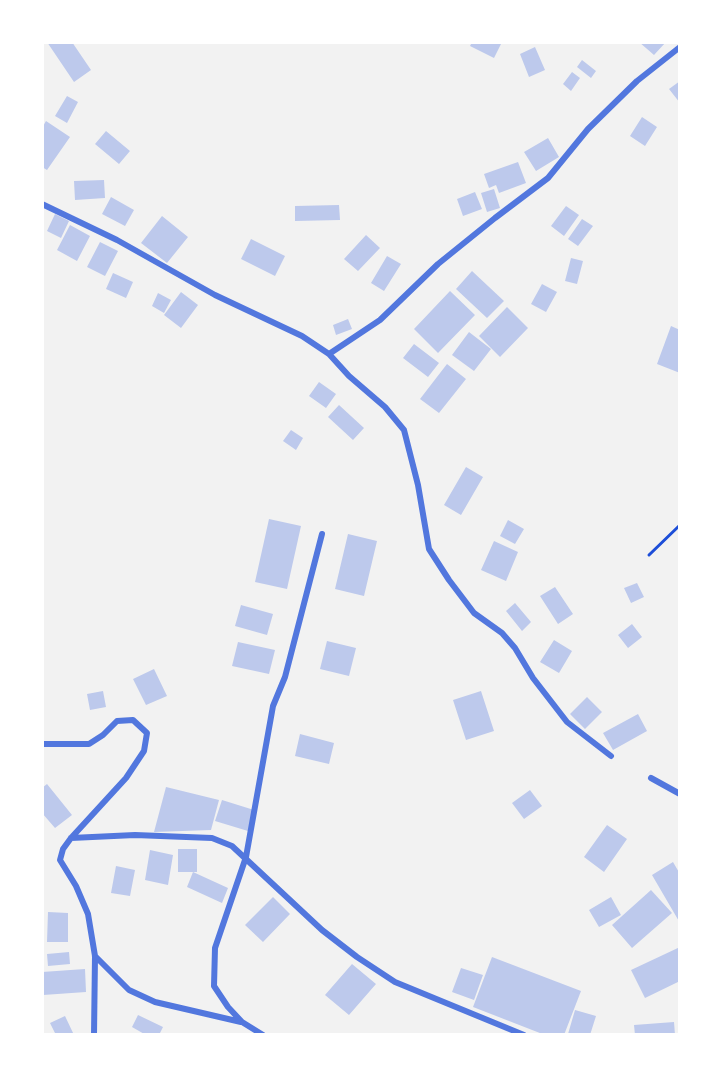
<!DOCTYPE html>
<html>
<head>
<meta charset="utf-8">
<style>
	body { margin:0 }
	#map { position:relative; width:722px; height:1077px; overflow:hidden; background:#f2f2f2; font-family:Cabin,sans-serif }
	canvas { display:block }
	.frame { position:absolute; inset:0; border:44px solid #fff; pointer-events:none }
</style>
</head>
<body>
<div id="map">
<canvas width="722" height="1077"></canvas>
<div class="frame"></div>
</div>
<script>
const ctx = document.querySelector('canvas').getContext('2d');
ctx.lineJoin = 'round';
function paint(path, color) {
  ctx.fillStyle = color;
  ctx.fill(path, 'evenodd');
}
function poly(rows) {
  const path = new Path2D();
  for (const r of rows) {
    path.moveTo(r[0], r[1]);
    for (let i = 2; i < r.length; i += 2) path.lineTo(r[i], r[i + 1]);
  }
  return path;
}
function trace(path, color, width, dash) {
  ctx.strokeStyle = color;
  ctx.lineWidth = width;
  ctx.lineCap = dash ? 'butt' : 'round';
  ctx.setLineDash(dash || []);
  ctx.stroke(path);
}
const building = poly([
	[47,42,72,42,91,70,74,82],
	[472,42,502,42,494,58,470,46],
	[639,42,666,42,654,55],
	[535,47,545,70,529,77,520,54],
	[582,60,596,71,591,78,577,67],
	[572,72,580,78,571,91,563,84],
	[680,81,680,103,669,89],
	[67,96,78,102,67,123,55,116],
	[642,117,657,127,645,146,630,136],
	[46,121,70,137,47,170,42,167,42,128],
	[106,131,130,151,119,164,95,144],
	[548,138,559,157,536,171,524,152],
	[518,162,526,183,499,193,496,185,489,188,484,174],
	[104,180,105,198,75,200,74,181],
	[494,189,500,208,487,212,481,193],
	[475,192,482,209,463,216,457,199],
	[111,197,134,210,125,226,102,214],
	[339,205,340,220,295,221,295,206],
	[566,206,579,215,564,236,551,226],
	[55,214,69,221,61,238,47,231],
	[162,216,188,237,167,263,141,243],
	[582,219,593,226,578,246,568,239],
	[70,225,90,236,77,261,57,250],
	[366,235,380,248,358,271,344,259],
	[251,239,285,256,275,276,241,259],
	[100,242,118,251,105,276,87,267],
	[387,256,401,264,384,291,371,283],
	[571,258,583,261,577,284,565,281],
	[472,271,504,301,487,318,456,289],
	[113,273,133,282,126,298,106,289],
	[542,284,557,292,546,312,531,304],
	[450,291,475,315,438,353,414,329],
	[181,292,198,305,181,328,164,315],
	[158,293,171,300,164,313,152,306],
	[507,307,528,328,500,357,479,336],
	[348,319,352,329,336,335,333,325],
	[671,326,680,330,680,373,657,364],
	[469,332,491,349,474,371,452,355],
	[414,344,439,363,428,377,403,358],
	[447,364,466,379,439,413,420,399],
	[319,382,336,394,326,408,309,396],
	[339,405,364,428,353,440,328,417],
	[291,430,303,438,296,450,283,441],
	[466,467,483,477,461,515,444,505],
	[269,519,301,526,287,589,255,582],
	[508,520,524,529,515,544,500,536],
	[348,534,377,541,364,596,335,589],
	[494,541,518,552,506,581,481,570],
	[637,583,644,597,631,603,624,588],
	[555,587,573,614,558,624,540,596],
	[515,603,531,622,522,631,506,611],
	[241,605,273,614,267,635,235,626],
	[632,624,642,637,628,648,618,635],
	[554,640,572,651,559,673,540,662],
	[327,641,356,648,349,676,320,669],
	[238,642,275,650,269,674,232,666],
	[154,669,167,696,146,705,133,679],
	[103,691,106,707,90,710,87,694],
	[481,691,494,731,466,740,453,700],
	[587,697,602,712,585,729,570,714],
	[638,714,647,731,613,750,603,733],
	[300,734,334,743,329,764,295,756],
	[47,784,72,815,55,828,42,813,42,788],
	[166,787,219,800,211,830,154,832],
	[530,790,542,806,524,819,512,803],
	[222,800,254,810,248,831,215,821],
	[607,825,627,839,604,872,584,857],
	[178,849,197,849,197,872,178,872],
	[150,850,173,855,168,885,145,880],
	[673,862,680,874,680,923,652,875],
	[116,866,135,870,130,896,111,893],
	[193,872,228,888,222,903,187,887],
	[651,890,672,913,632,948,612,925],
	[273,897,290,914,263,942,245,925],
	[611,897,621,915,599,927,589,910],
	[48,912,68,913,68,942,47,942],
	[680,947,680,981,645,998,631,970],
	[69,952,70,964,48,966,47,954],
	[492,957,581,991,564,1035,545,1035,473,1007],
	[352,964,376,984,349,1015,325,995],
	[461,968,483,975,474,1000,452,992],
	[85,969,86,992,43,995,42,972],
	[575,1010,596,1016,590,1035,568,1034],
	[138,1015,163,1027,159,1035,146,1035,132,1027],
	[65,1016,74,1035,56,1035,50,1023],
	[674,1022,675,1035,635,1035,634,1025]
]);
const path = poly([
	[649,555,680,525]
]);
const minor = poly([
	[42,204,117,240,215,295,302,336,329,354,380,320,438,264,495,218,548,178,588,129,637,81,680,47],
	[329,354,349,376,385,407,404,430,418,485,429,549,449,580,474,613,502,633,515,648,533,678,567,722,611,756],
	[42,744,89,744,103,735,117,721,133,720,147,733,144,751,126,778,71,838,63,849,60,860,76,886,88,914,95,956,94,1035],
	[651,778,680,794],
	[71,838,135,835,212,838,232,846,322,930,357,957,395,982,524,1035],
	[95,956,129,990,155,1002,241,1022],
	[263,1035,242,1022,228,1007,214,986,215,948,246,857,273,706,285,677,322,534]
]);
paint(building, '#bdc9ec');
trace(path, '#1d4ed8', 3);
trace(minor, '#5277de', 6);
</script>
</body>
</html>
